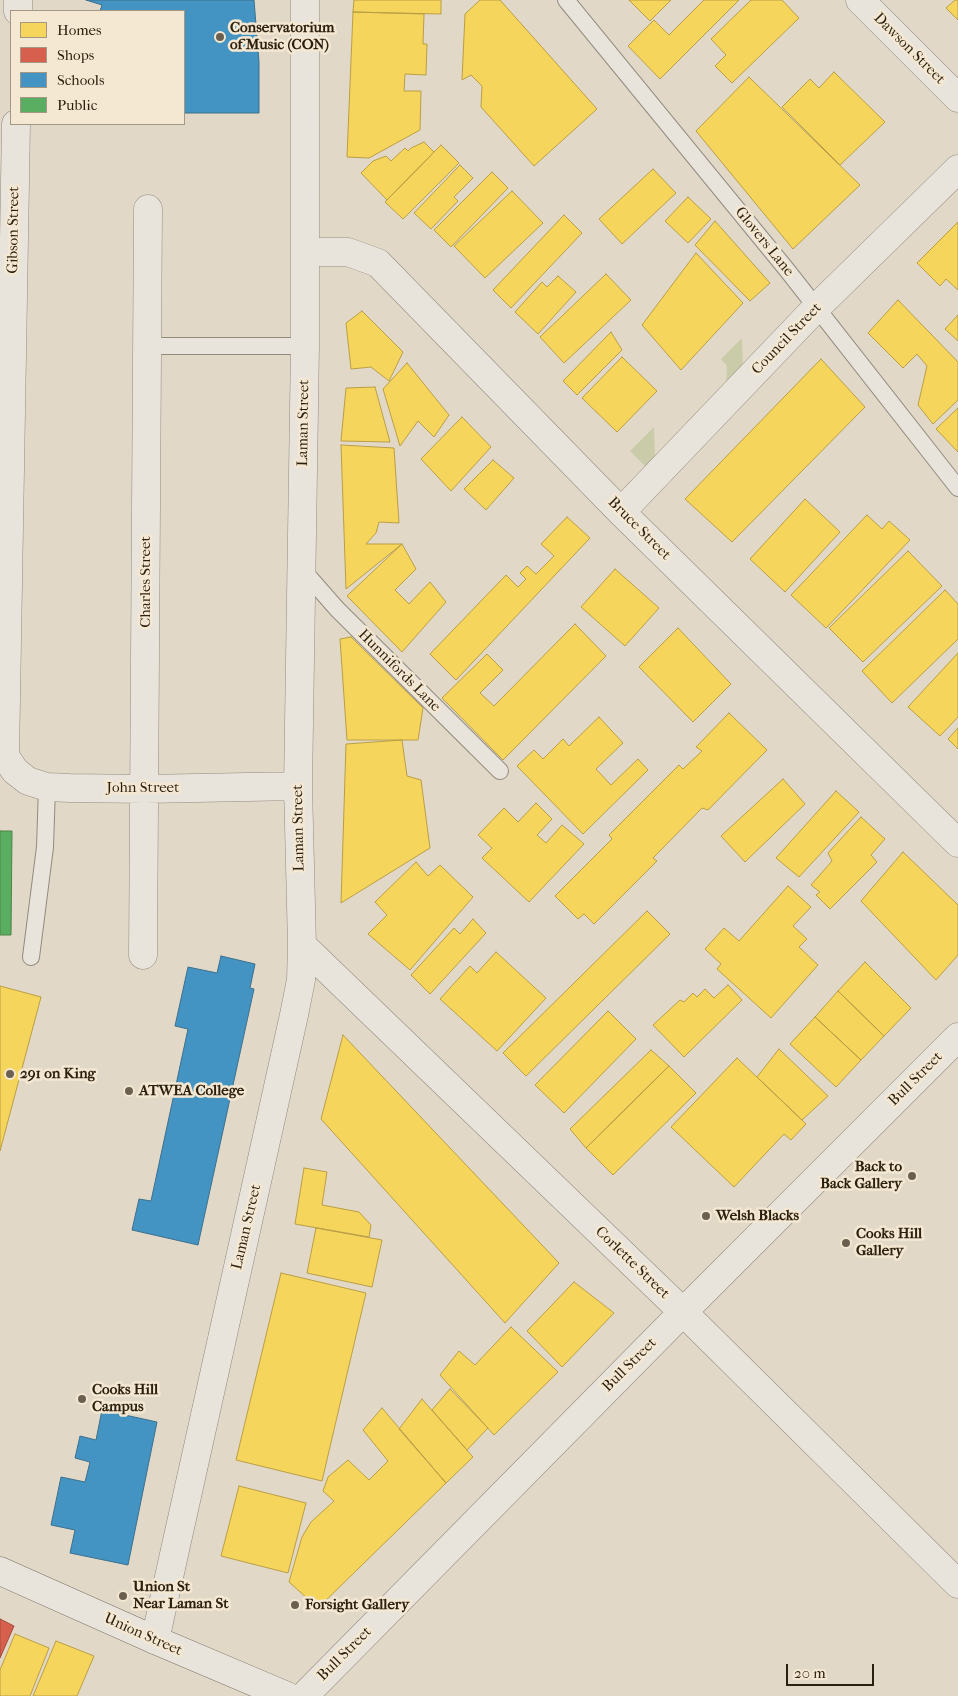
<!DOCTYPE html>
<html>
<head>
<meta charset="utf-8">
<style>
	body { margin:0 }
	#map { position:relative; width:958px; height:1696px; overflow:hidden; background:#e2d8c7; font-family:"IM FELL French Canon",serif }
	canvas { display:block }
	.legend { position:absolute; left:10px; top:10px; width:175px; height:115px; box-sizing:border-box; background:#f4e8d3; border:1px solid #a49884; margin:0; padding:6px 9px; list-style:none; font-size:15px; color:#2b1f0e }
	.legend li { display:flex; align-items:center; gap:10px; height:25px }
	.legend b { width:25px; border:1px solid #a49884 }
	.scale { position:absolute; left:786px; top:1664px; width:88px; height:22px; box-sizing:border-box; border:2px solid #2b1f0e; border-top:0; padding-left:6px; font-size:15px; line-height:18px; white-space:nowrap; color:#2b1f0e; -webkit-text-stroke:4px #f4e8d3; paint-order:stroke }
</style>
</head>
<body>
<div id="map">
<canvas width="958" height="1696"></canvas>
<ul class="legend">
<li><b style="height:14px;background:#f6d55c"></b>Homes</li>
<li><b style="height:14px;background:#d6604d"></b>Shops</li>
<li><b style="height:14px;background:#4393c3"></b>Schools</li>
<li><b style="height:14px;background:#5aae61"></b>Public</li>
</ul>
<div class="scale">20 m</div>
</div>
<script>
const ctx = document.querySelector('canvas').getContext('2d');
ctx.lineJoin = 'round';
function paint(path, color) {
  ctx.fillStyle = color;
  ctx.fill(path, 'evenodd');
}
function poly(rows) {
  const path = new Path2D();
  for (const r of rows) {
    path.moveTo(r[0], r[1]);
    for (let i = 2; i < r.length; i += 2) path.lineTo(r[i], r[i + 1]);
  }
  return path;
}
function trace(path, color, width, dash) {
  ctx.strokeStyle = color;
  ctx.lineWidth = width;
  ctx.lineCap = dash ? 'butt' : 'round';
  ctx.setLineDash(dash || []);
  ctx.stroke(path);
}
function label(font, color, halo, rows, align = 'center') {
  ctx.font = font + ' "IM FELL French Canon",serif';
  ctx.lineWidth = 5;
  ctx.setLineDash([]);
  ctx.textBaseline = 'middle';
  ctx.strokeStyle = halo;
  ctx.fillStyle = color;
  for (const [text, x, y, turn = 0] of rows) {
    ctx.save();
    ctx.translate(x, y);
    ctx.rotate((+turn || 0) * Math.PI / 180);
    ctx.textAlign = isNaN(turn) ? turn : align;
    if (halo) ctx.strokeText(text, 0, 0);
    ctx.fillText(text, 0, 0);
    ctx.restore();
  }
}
const green = poly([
	[742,338,743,369,726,387,727,366,721,359],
	[654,427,655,458,646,467,630,451]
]);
const homes = poly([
	[354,0,441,0,441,14,353,12,354,0],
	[480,0,500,0,597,109,534,166,481,107,482,86,471,75,462,80,465,14,480,0],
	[629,0,671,0,650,21,629,0],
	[704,0,739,0,660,79,628,46,654,20,669,35,704,0],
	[751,0,782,0,799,18,732,83,715,66,726,55,711,39,751,0],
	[955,0,958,0,958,20,946,8,955,0],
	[353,12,424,14,423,44,427,44,426,75,405,74,404,91,421,91,420,130,369,158,347,157,353,12],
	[834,72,885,122,840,165,782,107,810,79,819,88,834,72],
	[749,77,860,185,793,249,696,131,749,77],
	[424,142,434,152,387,200,361,173,373,161,386,156,391,161,405,148,408,151,411,148,424,142],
	[441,145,459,163,403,219,385,202,441,145],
	[460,165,473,178,454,197,458,201,431,229,414,213,460,165],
	[653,169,676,193,622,244,599,219,653,169],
	[492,172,508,188,451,247,434,230,492,172],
	[512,191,543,223,485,278,454,246,512,191],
	[688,197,711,219,688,243,665,221,688,197],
	[564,215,582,233,511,308,493,290,564,215],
	[715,221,770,283,750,301,695,245,715,221],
	[958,222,958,290,946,279,940,286,917,263,958,222],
	[696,253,743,303,681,370,642,325,696,253],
	[606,274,631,300,564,363,540,337,606,274],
	[558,276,576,292,538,334,515,312,542,282,547,287,558,276],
	[898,300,958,362,958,400,933,424,918,405,927,366,917,354,903,368,868,333,898,300],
	[362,311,403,352,389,381,371,367,351,369,346,323,362,311],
	[958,315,958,341,945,329,958,315],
	[611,332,622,350,577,395,563,381,611,332],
	[622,357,657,391,617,432,582,398,622,357],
	[821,359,865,407,732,542,685,499,821,359],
	[407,363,449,415,434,437,418,421,400,446,383,389,407,363],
	[375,387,390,442,341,441,346,388,375,387],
	[958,408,958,452,936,429,958,408],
	[462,417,491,447,451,491,421,459,462,417],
	[341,445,394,448,399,523,379,522,376,533,366,544,402,544,346,589,341,445],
	[493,460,514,478,486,510,464,489,493,460],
	[805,499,840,532,785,592,750,559,805,499],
	[867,515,882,529,889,521,910,540,826,628,791,595,867,515],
	[567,517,590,538,456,680,430,654,506,575,518,587,526,579,520,573,527,566,536,574,554,556,541,544,567,517],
	[402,544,416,569,395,590,409,604,430,582,446,602,402,652,347,596,402,544],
	[908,551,942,586,863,662,829,628,908,551],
	[615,569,659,608,625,646,581,607,615,569],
	[945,590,958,604,958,639,892,703,862,671,945,590],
	[575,624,606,656,503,760,442,698,487,654,503,670,480,693,494,706,575,624],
	[678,628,731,684,693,722,639,667,678,628],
	[351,637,423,708,418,740,347,740,340,639,351,637],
	[958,653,958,717,940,736,908,707,958,653],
	[729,713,767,750,708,810,702,808,653,858,657,861,594,924,584,914,578,919,555,896,612,839,609,835,679,765,683,769,702,751,696,747,729,713],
	[599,717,623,743,596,769,611,785,638,759,648,770,583,834,517,766,534,750,543,759,563,739,569,746,599,717],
	[958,728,958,749,948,739,958,728],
	[402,740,407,776,421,780,430,848,341,903,346,744,402,740],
	[783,779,805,804,745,862,721,836,783,779],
	[836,791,859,812,799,877,776,858,836,791],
	[536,803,552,819,537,835,546,843,562,825,584,844,529,902,482,858,492,848,478,835,504,808,518,822,536,803],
	[861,817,885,839,871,855,877,862,830,909,816,895,820,892,811,885,832,861,828,853,861,817],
	[903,852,958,905,958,955,936,980,861,901,903,852],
	[416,862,428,876,440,865,473,897,410,970,368,934,387,915,375,902,416,862],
	[788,886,811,907,793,926,807,939,799,947,818,965,771,1018,717,969,721,964,705,949,724,928,739,941,788,886],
	[647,911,670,934,526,1076,503,1053,647,911],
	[473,919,486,933,430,994,411,975,454,928,460,934,473,919],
	[496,952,546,998,497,1051,440,999,470,966,477,973,496,952],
	[865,962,911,1008,884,1036,838,991,865,962],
	[728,985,742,1000,684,1057,653,1025,680,1000,684,1002,693,993,697,997,705,989,714,998,728,985],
	[0,986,41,997,0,1151,0,986],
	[838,991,884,1036,861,1060,815,1017,838,991],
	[608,1011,636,1039,564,1113,535,1085,608,1011],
	[815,1017,861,1060,836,1087,790,1044,815,1017],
	[343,1035,559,1263,505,1323,321,1119,343,1035],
	[779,1049,828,1096,802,1120,757,1077,779,1049],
	[651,1050,669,1066,586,1148,570,1129,651,1050],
	[737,1058,806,1124,791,1140,784,1134,734,1187,671,1127,737,1058],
	[669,1066,696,1093,613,1175,586,1148,669,1066],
	[304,1168,327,1172,322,1205,359,1212,371,1225,369,1237,295,1224,304,1168],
	[316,1228,382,1240,372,1287,307,1273,316,1228],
	[281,1273,366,1293,322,1481,236,1460,281,1273],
	[574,1282,614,1313,562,1367,527,1331,574,1282],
	[511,1327,558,1372,494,1435,440,1375,459,1351,475,1365,511,1327],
	[450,1389,488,1428,467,1450,432,1410,450,1389],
	[422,1399,473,1457,446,1483,399,1429,422,1399],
	[382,1408,446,1483,318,1608,289,1582,302,1537,311,1522,334,1501,323,1491,328,1477,348,1460,369,1480,388,1461,363,1430,382,1408],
	[239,1486,306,1503,288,1573,221,1556,239,1486],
	[15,1634,49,1648,30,1696,0,1696,0,1670,15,1634],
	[56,1641,94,1656,77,1696,33,1696,56,1641]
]);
const shops = poly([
	[0,1619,14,1626,0,1658,0,1619]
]);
const schools = poly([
	[86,0,254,0,259,62,259,113,184,113,184,11,100,11,102,5,86,0],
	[221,956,255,964,250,988,254,989,198,1245,132,1230,139,1199,151,1201,188,1029,175,1026,188,967,217,973,221,956],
	[102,1410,157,1422,128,1565,70,1553,75,1530,51,1525,61,1477,85,1482,90,1462,75,1458,80,1436,96,1440,102,1410]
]);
const public = poly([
	[0,831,12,831,11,935,0,935,0,831]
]);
const lane = poly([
	[566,0,787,270,958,488],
	[147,346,305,346],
	[302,569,337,609,500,771],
	[31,957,45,847,47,787]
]);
const street = poly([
	[860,0,958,98],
	[18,11,18,0],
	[305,252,348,252,378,263,621,512,958,843],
	[621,512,816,308,958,169],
	[5,756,16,124],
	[5,756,15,771,28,781,47,787,70,788,145,789,298,786],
	[302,945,683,1312,958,1584],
	[143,955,148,209],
	[155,1640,294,1015,301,980,302,945,298,786,305,346,305,0],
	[304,1696,683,1312,958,1037]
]);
const secondary = poly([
	[0,1571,155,1640,287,1696]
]);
const markers = [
	[220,37,5,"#6b604f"],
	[10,1074,5,"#6b604f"],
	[129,1091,5,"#6b604f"],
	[912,1176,5,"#6b604f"],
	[706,1216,5,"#6b604f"],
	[846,1243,5,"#6b604f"],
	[82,1399,5,"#6b604f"],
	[123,1596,5,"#6b604f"],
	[295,1605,5,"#6b604f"]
];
const poiNames = [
	["Conservatorium",230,28],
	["of Music (CON)",230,45],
	["291 on King",20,1074],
	["ATWEA College",139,1091],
	["Back to",902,1167,"right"],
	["Back Gallery",902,1184,"right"],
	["Welsh Blacks",716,1216],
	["Cooks Hill",856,1234],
	["Gallery",856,1251],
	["Cooks Hill",92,1390],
	["Campus",92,1407],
	["Union St",133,1587],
	["Near Laman St",133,1604],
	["Forsight Gallery",305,1605]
];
const streetNames = [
	["Dawson Street",909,49,45],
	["Gibson Street",14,230,-89],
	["Glovers Lane",764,242,51],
	["Council Street",787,339,-46],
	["Laman Street",304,423,-89],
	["Bruce Street",639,529,45],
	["Charles Street",146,582,-90],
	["Hunnifords Lane",399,671,45],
	["John Street",143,788],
	["Laman Street",299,828,-91],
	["Bull Street",916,1079,-45],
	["Laman Street",247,1227,-77],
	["Corlette Street",632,1263,44],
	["Bull Street",630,1365,-45],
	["Union Street",143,1635,24],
	["Bull Street",345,1654,-45]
];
paint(green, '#cacba9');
paint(homes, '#f6d55c');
trace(homes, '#b99e45', 1);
paint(shops, '#d6604d');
trace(shops, '#a34c3a', 1);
paint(schools, '#4393c3');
trace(schools, '#3c708d', 1);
paint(public, '#5aae61');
trace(public, '#4c8348', 1);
trace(lane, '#928b7f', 18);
trace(street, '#928b7f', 29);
trace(secondary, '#787166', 29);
trace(lane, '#e8e3db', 16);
trace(street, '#e8e3db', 28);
trace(secondary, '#e8e3db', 28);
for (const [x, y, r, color] of markers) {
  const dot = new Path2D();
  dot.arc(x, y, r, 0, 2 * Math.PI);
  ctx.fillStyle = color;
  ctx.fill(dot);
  trace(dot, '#f4e8d3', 2);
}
label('bold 15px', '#2b1f0e', '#f4e8d3', poiNames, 'left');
label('15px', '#2b1f0e', '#f4e8d3', streetNames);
</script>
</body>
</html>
